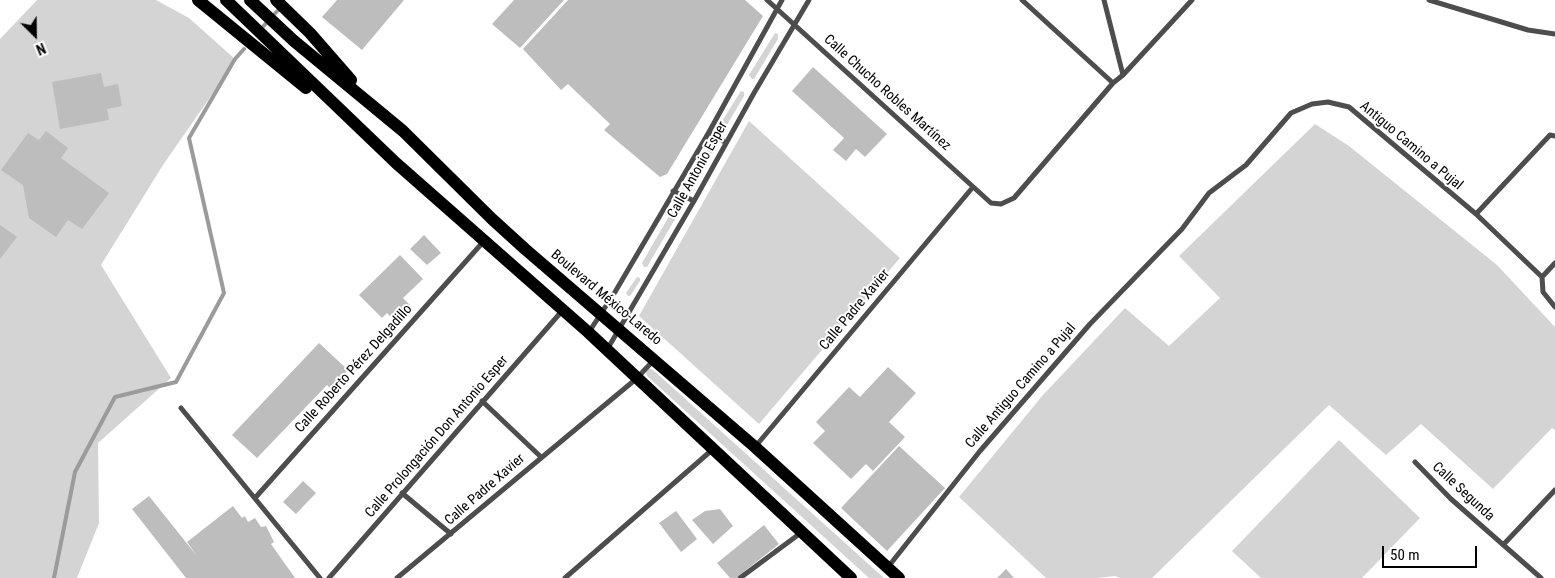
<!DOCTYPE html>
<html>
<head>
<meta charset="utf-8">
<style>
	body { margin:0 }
	#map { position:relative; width:1555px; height:578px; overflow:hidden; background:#fff; font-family:"Roboto Condensed",sans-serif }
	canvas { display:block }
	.north { position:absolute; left:10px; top:10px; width:50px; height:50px; -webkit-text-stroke:4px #fff; paint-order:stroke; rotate:157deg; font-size:14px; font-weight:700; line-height:20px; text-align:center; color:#000 }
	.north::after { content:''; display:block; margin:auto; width:18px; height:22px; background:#000; clip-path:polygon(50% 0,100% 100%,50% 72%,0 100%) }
	.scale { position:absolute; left:1382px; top:546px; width:95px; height:22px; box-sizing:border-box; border:2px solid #000; border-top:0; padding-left:6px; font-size:15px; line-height:18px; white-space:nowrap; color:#000; -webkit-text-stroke:4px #fff; paint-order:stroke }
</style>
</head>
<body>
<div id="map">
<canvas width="1555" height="578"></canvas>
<div class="north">N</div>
<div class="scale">50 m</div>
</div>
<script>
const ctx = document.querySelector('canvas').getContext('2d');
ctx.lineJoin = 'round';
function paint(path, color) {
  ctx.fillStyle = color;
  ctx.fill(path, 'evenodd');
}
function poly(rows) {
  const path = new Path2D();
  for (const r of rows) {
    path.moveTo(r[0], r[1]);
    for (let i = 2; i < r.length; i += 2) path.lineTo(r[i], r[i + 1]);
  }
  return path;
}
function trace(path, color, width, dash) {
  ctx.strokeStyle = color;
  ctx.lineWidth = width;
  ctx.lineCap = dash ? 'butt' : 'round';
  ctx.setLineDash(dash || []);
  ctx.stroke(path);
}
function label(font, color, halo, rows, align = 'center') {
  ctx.font = font + ' "Roboto Condensed",sans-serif';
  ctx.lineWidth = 4;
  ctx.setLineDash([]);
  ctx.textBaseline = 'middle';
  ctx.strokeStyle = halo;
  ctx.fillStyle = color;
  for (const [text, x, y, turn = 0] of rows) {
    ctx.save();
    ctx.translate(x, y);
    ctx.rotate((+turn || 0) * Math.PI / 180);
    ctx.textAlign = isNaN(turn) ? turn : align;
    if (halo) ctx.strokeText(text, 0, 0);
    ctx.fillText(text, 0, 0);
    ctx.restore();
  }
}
const green = poly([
	[37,0,156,0,189,18,236,60,163,165,101,265,171,378,98,443,99,523,77,578,0,578,0,39],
	[775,33,778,34,778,39,754,79,752,79,749,75],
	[741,91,744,92,744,96,727,125,724,125,722,121],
	[749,121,900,258,759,424,639,316],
	[1315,124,1349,146,1497,265,1555,327,1555,430,1552,428,1493,489,1421,424,1386,455,1329,405,1152,578,1120,578,1115,576,1097,578,1046,578,959,497,1043,395,1125,308,1169,346,1220,298,1179,256],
	[711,144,714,145,714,149,690,190,688,190,685,186],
	[678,203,681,205,681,209,647,267,644,267,642,263,676,204],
	[637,277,640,278,640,281,630,296,628,296,626,293],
	[649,369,652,369,884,578,869,578,647,376,646,372],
	[1339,440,1420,518,1362,578,1261,578,1232,551]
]);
const stream = poly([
	[260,30,280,8],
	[54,578,75,472,115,397,176,382,224,293,189,138,235,59,244,49]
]);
const building = poly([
	[337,0,404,0,362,50,322,17],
	[514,0,564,0,520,48,492,24],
	[568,0,745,0,763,16,667,174,660,177,604,130,610,124,568,84,561,90,523,49],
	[813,67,887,134,865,157,856,149,846,161,833,150,844,138,792,91],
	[101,73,104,87,118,84,122,106,107,109,109,120,60,129,52,82],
	[46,131,68,148,61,158,109,193,82,229,68,220,56,237,29,218,23,185,1,170,28,133,39,140],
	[0,225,17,237,0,259],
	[424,235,441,253,427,265,410,249],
	[400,255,423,279,403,298,411,306,395,322,387,313,382,318,359,295],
	[319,343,348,370,330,388,327,385,257,458,232,435],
	[888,367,916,393,889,422,905,437,873,471,866,464,851,479,813,443,825,431,816,422,849,387,860,397],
	[899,446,945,488,887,551,841,508],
	[303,481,316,493,296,514,283,502],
	[149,496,197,556,187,542,233,506,242,518,245,516,248,522,255,518,261,527,266,526,274,542,271,544,295,578,186,578,132,509],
	[720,509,733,526,713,544,692,520,705,511],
	[676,511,697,539,681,552,659,523],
	[764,525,779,544,736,578,730,578,717,563],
	[1006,569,1014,578,997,578]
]);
const street = poly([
	[767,0,991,203,1001,204,1014,198,1113,83,1123,75,1192,0],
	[1022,0,1113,83],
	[1104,0,1123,75],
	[1429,0,1528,30,1555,34],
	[709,132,726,143],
	[673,191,694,201],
	[1476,214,1550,135,1555,136],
	[1542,277,1543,292,1555,307],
	[589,332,615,292,709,132,782,0],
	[608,348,694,201,754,93,809,0],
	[482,401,541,457],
	[181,408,320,578],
	[755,447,973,187],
	[1415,462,1451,499,1541,578],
	[402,493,451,534],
	[255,498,484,241],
	[1503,545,1555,490],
	[888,567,980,451,1090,324,1182,229,1209,193,1246,165,1291,113,1312,104,1328,102,1349,107,1476,214,1542,277,1555,263],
	[329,578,562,311],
	[397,578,636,379,654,360],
	[565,578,712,450],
	[740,578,802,532]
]);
const primary = poly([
	[198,0,306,88],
	[226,0,396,163,588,332,851,578],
	[250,0,294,41,403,131,492,219,525,249,755,447,899,578],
	[276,0,310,33,351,80]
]);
const streetNames = [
	["Calle Chucho Robles Martínez",887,93,42],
	["Antiguo Camino a Pujal",1411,146,40],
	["Calle Antonio Esper",698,170,-61],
	["Boulevard México-Laredo",606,298,40],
	["Calle Padre Xavier",855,310,-50],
	["Calle Roberto Pérez Delgadillo",354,369,-48],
	["Calle Antiguo Camino a Pujal",1021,386,-49],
	["Calle Prolongación Don Antonio Esper",437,437,-49],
	["Calle Padre Xavier",485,490,-41],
	["Calle Segunda",1463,492,43]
];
paint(green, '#d4d4d4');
trace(stream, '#9b9b9b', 4);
paint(building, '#bdbdbd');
trace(street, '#4d4d4d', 5);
trace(primary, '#000', 12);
label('14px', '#000', '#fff', streetNames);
</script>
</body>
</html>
